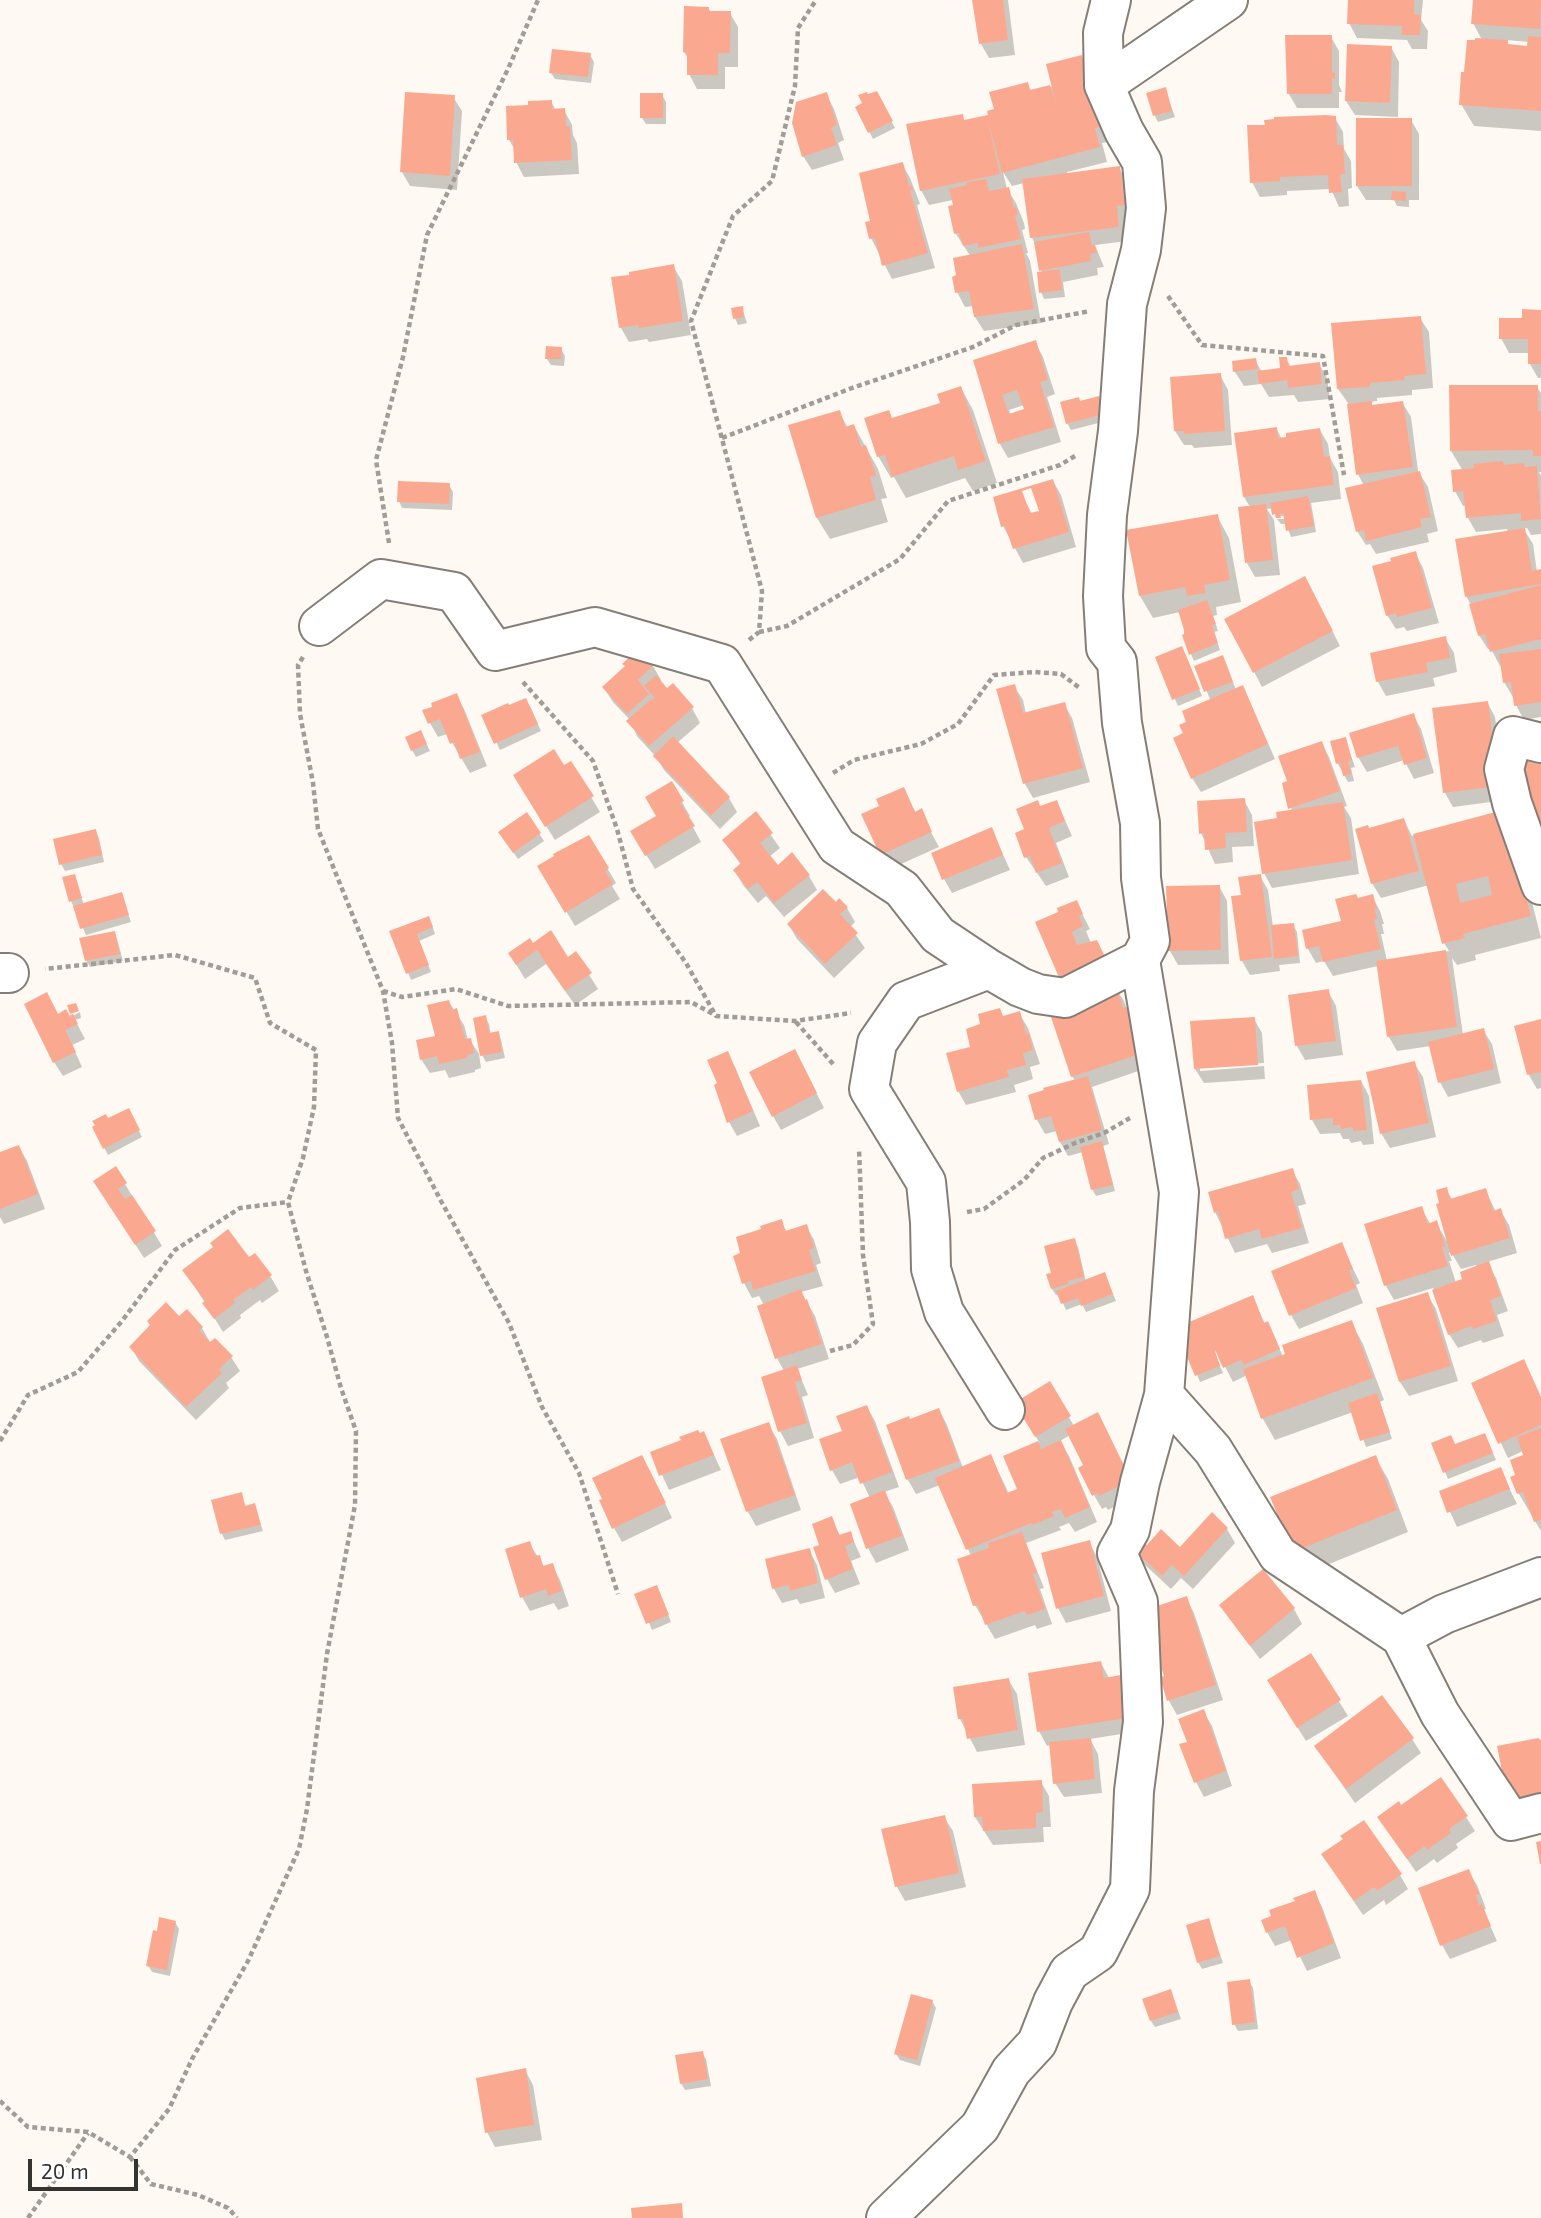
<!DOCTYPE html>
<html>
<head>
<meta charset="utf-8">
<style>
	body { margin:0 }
	#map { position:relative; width:1541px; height:2218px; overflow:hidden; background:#fef9f2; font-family:"Exo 2",sans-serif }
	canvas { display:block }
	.scale { position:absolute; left:28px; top:2159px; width:110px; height:32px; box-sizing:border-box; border:4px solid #35332f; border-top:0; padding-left:9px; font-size:21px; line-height:24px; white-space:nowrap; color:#35332f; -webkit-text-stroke:5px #fff; paint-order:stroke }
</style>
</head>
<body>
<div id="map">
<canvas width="1541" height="2218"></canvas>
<div class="scale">20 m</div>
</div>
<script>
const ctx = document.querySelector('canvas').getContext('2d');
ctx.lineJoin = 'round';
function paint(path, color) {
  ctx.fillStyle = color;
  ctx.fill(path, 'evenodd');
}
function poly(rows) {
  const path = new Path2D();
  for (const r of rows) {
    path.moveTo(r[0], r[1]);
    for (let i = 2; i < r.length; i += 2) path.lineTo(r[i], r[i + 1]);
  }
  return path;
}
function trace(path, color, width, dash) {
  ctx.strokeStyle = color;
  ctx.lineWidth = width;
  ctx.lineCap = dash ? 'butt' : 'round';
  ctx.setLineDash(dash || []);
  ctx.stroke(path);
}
const shadow = poly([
	[974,0,1008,0,1015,55,989,58,981,44],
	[1350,0,1423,0,1421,20,1428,31,1427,49,1412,49,1407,40,1357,38,1349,23],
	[1474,0,1541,0,1541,131,1474,126,1461,104,1465,73,1482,40,1473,23],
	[1506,40,1529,42,1529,48,1509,46],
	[708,8,711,12,730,13,738,27,738,67,725,67,725,89,697,89,689,74,689,60,684,52],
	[1331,37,1339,51,1339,85,1342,92,1339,92,1339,108,1297,108,1289,94],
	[1391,47,1399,62,1398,117,1355,115,1346,101],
	[590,55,594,62,591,83,555,79,551,73],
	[1081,57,1090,72,1108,142,1102,143,1107,162,1067,172,1067,175,1119,168,1127,182,1132,219,1124,220,1127,241,1095,245,1104,267,1097,268,1098,275,1063,282,1065,297,1044,299,1041,292,1042,273,1036,245,1032,238,1024,183,1012,186,1003,172,1007,189,1016,203,1024,223,1025,229,1022,230,1028,253,1026,253,1030,261,1041,323,984,331,975,317,973,306,965,307,957,292,971,257,956,234,953,200,929,205,921,190,962,116,965,122,990,116,1027,84,1032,92,1054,86],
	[1165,89,1175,117,1158,122,1155,116],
	[876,93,895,128,873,139,857,107],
	[826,94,834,109,844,140,838,143,844,160,812,170,803,156],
	[662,95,666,102,666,124,646,124,642,118],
	[453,97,462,111,457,190,410,186,402,172],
	[551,101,556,111,564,110,572,125,573,135,577,143,579,174,524,177,516,162,515,150,509,140,530,107],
	[1335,118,1343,132,1344,149,1351,161,1352,188,1348,189,1349,206,1339,207,1331,189,1287,191,1287,195,1260,197,1252,182,1266,127],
	[1411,120,1419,134,1419,200,1409,200,1409,207,1397,206,1394,200,1366,200,1357,186],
	[902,164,910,178,919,201,920,204,917,205,935,268,892,279,871,238,872,222],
	[673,266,682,281,691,335,649,342,647,339,629,342,621,328,613,279],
	[742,308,747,323,738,325,735,318],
	[1541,311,1541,378,1538,378,1530,364,1530,353,1509,353,1501,338,1523,319],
	[1420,318,1429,332,1433,388,1412,390,1412,395,1377,398,1377,401,1370,402,1373,407,1402,402,1411,417,1418,471,1428,487,1438,531,1427,534,1429,542,1376,554,1370,544,1366,545,1357,531,1364,486,1358,474,1348,403,1338,389],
	[1035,342,1043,357,1055,394,1047,397,1061,442,1008,458,1000,444,975,361],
	[1024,405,1026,410,1011,415,1009,410],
	[561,349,565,356,564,366,551,365,547,359],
	[1286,358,1291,367,1319,364,1327,378,1330,399,1298,402,1294,395,1269,397,1261,384,1244,386,1235,372,1234,362,1255,360,1262,372,1282,369],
	[1220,375,1228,390,1232,445,1194,448,1192,445,1184,445,1175,431],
	[1537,387,1541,393,1541,472,1539,472,1541,476,1541,534,1531,535,1527,528,1523,528,1533,544,1537,572,1541,571,1541,717,1524,720,1516,705,1515,697,1513,697,1504,682,1502,666,1500,666,1491,649,1488,649,1479,635,1471,605,1466,596,1508,532,1507,529,1476,532,1468,518,1467,505,1463,506,1455,491,1463,471,1451,451],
	[961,388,973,410,997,483,973,491,965,478,906,498,894,477,891,478,878,456,893,420,943,404],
	[1098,398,1106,421,1071,430,1067,423,1080,402],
	[839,412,848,428,854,426,878,469,887,498,881,499,888,522,830,539,817,518],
	[1276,428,1282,439,1320,430,1328,444,1330,458,1338,472,1341,499,1311,503,1316,532,1291,537,1286,524,1281,524,1277,519,1290,519,1289,515,1276,517,1273,508,1267,509,1274,520,1280,575,1255,577,1247,563,1250,507,1244,497],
	[1053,481,1061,495,1076,547,1023,563,1003,526,1020,490,1032,514,1041,512],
	[449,485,453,492,452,510,402,508,399,501],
	[1217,516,1229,538,1241,602,1216,607,1217,615,1213,616,1218,631,1214,632,1220,650,1194,661,1191,654,1180,612,1153,618,1140,596,1129,531],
	[1415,553,1423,568,1439,623,1407,631,1404,627,1396,629,1387,615],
	[1313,593,1340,646,1262,687,1227,620],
	[1445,638,1454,653,1457,672,1433,678,1435,686,1386,696,1378,682,1372,654],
	[1185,654,1202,696,1178,706,1157,658],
	[1226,664,1236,690,1242,687,1250,702,1275,759,1201,792,1192,778,1185,734,1211,701,1196,667],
	[653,666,661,680,659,682,692,708,700,723,677,743,729,798,737,812,720,829,664,770,657,758,637,736,630,720,613,702,604,688],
	[1014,686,1023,700,1026,714,1064,704,1072,718,1090,782,1033,798,1025,784,999,690],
	[456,695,464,709,487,766,470,773,447,734,438,737,430,723],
	[1487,702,1495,717,1506,800,1453,807,1445,793,1434,709],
	[530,706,541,731,500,750,484,716],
	[1413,715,1421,729,1434,773,1414,779,1404,760,1367,772,1358,757],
	[424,739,430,751,416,757,412,750],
	[1345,739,1355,767,1351,768,1354,781,1348,782,1338,764,1332,743],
	[1321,743,1329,757,1347,806,1344,807,1351,818,1359,874,1272,888,1264,873,1279,819,1292,811,1284,784,1289,782],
	[571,763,600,812,555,840,523,790],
	[671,783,690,816,688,818,701,842,655,869,632,832,658,817],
	[903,789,916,813,926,823,939,847,890,869,881,854,881,807],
	[1244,800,1252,815,1254,846,1232,847,1233,862,1215,864,1201,833],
	[1057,802,1072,836,1056,843,1069,877,1046,886,1026,857,1026,830,1040,808],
	[1502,812,1515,834,1541,938,1475,955,1476,960,1457,965,1452,958,1463,1035,1483,1030,1492,1044,1501,1083,1448,1097,1440,1082,1431,1046,1397,1051,1389,1037,1378,966,1333,976,1324,961,1316,963,1308,949,1304,931,1343,922,1358,900,1372,896,1380,911,1384,924,1382,924,1384,934,1381,934,1387,961,1449,951,1444,943,1429,885,1381,898,1372,883,1368,830,1404,820,1412,836],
	[755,813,780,848,769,857,778,867,809,876,817,890,784,917,766,896,758,903,743,885,735,871,741,865,724,841],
	[526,814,544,841,518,859,504,839],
	[992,830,1010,870,952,893,944,879],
	[95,831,99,838,104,862,65,871,61,864],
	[589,837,616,883,612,886,620,899,575,926,540,867],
	[74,876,84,905,121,894,131,922,86,935,71,901],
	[1260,876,1268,890,1273,927,1293,925,1297,932,1300,963,1279,965,1280,971,1250,975,1242,961,1233,898,1243,896],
	[1219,886,1227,901,1229,964,1178,965,1170,951],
	[1076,902,1090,929,1086,931,1091,943,1071,995,1061,913],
	[836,905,847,908,855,922,850,927,865,948,834,978,797,939,789,925],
	[432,925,435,934,419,941,431,972,411,980,392,932],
	[114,933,117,939,123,961,90,967,86,960],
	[533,945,568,959,576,954,598,989,575,1005,546,964,525,979,510,954],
	[1115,987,1124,1001,1147,1068,1092,1087,1109,1144,1103,1146,1115,1191,1096,1196,1092,1189,1083,1152,1068,1156,1060,1142,1057,1131,1045,1134,1037,1120,1030,1096,1075,1081,1072,1076],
	[1328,991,1336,1006,1343,1055,1305,1060,1297,1046,1290,997],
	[449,1002,464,1025,468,1040,470,1040,479,1054,481,1068,475,1070,475,1072,449,1078,445,1070,430,1073,421,1059,437,1037],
	[80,1012,81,1018,75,1020,85,1039,72,1045,82,1067,63,1076,54,1062,58,1015,69,1018],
	[1019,1013,1028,1028,1040,1064,1030,1067,1033,1079,1014,1085,1016,1092,966,1105,958,1091,1004,1017],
	[485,1017,489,1024,491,1035,498,1033,501,1040,505,1058,486,1062,482,1055],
	[1254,1019,1262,1033,1264,1063,1200,1067,1200,1071,1264,1066,1265,1079,1204,1083,1195,1069],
	[1541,1020,1541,1088,1537,1089,1529,1075],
	[727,1053,735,1067,760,1126,737,1136,729,1122,719,1084],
	[1414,1063,1423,1077,1436,1137,1390,1148,1381,1133],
	[802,1065,824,1108,781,1130,773,1116],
	[1361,1081,1369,1096,1374,1144,1363,1145,1361,1141,1351,1143,1349,1139,1343,1139,1340,1133,1320,1134,1312,1120],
	[128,1110,142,1137,108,1155,94,1128],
	[19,1147,27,1161,45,1209,4,1224,0,1217,0,1154],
	[1292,1170,1300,1184,1306,1204,1298,1206,1309,1243,1272,1253,1267,1244,1235,1253,1215,1212],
	[125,1184,162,1246,144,1258,104,1196],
	[1446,1189,1453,1201,1486,1191,1496,1212,1500,1210,1509,1225,1517,1253,1487,1262,1496,1278,1508,1311,1497,1315,1504,1336,1483,1343,1481,1340,1458,1348,1449,1334,1433,1288,1394,1300,1386,1286,1366,1225,1421,1208,1431,1225,1436,1223,1448,1243],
	[1451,1252,1461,1269,1476,1265,1477,1268,1464,1280,1456,1283,1449,1261,1452,1261,1449,1253],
	[781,1221,787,1232,806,1226,814,1240,821,1263,816,1265,823,1286,801,1292,815,1316,829,1359,797,1369,808,1395,802,1397,814,1438,788,1446,780,1431,763,1378,784,1371,777,1358,764,1305,759,1296,752,1298,744,1283,742,1254,764,1230],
	[1074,1240,1078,1247,1086,1282,1105,1275,1116,1301,1086,1312,1082,1304,1066,1310,1059,1294,1056,1295,1052,1289,1053,1274],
	[1341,1244,1360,1283,1356,1285,1363,1303,1299,1329,1291,1315],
	[248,1260,270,1276,279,1291,262,1303,260,1300,240,1315,241,1318,223,1332,185,1271],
	[1427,1294,1436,1309,1458,1381,1409,1396,1400,1382,1378,1310],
	[1252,1298,1265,1324,1267,1323,1275,1338,1283,1357,1351,1322,1363,1344,1384,1400,1380,1402,1392,1439,1366,1447,1353,1412,1275,1440,1263,1419,1247,1375,1233,1382,1217,1351,1214,1352,1223,1373,1200,1382,1178,1329],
	[179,1318,202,1328,211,1344,231,1357,240,1371,226,1383,229,1388,196,1420,139,1361,131,1347],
	[1523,1361,1541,1397,1541,1531,1519,1494,1513,1478,1518,1476,1525,1456,1523,1451,1508,1458,1473,1384],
	[1050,1384,1074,1426,1138,1495,1108,1510,1106,1507,1102,1509,1094,1495,1086,1466,1070,1435,1060,1441,1069,1456,1097,1522,1075,1532,1069,1523,1059,1527,1061,1530,1026,1543,1044,1588,1040,1589,1052,1624,1037,1629,1035,1625,995,1639,975,1605,971,1556,940,1485,916,1494,908,1480,889,1426,910,1421,939,1410,947,1425,963,1468,991,1456,1009,1494,1019,1490,1006,1457,1039,1442,1017,1404],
	[867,1407,875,1421,899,1487,884,1492,893,1507,909,1550,876,1563,868,1548,870,1498,860,1477,840,1484,832,1470,844,1432],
	[768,1424,777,1439,801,1510,756,1526,748,1512,722,1440],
	[704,1433,721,1470,669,1490,652,1453],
	[1488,1441,1496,1460,1448,1479,1433,1444,1455,1446],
	[1375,1457,1388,1479,1408,1532,1307,1573,1294,1551],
	[1500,1469,1517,1504,1457,1527,1441,1492],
	[650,1471,672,1518,622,1542,614,1528],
	[241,1494,246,1507,254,1505,263,1531,225,1540,222,1534,213,1501],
	[831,1519,841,1537,850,1533,861,1557,851,1561,860,1584,835,1593,827,1579,822,1546],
	[1227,1529,1235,1543,1193,1589,1181,1578,1171,1589,1144,1564,1136,1550,1147,1547,1180,1549],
	[1089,1542,1097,1557,1111,1611,1066,1623,1058,1608],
	[529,1543,545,1568,552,1565,560,1580,569,1606,558,1610,554,1603,530,1611,522,1597],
	[809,1550,817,1565,825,1598,800,1604,797,1599,782,1603,774,1589,767,1560],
	[1262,1571,1294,1609,1302,1624,1260,1659,1230,1619,1221,1605],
	[660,1594,671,1622,652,1630,637,1595],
	[1186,1598,1194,1613,1223,1700,1177,1715,1169,1701,1162,1679,1166,1677],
	[1310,1655,1348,1716,1306,1741,1277,1695],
	[1101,1663,1109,1678,1120,1677,1128,1692,1134,1732,1090,1739,1098,1754,1102,1793,1064,1797,1055,1783,1051,1745,1047,1746,1039,1731],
	[1008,1679,1017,1694,1025,1745,977,1752,960,1719],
	[1203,1711,1212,1726,1232,1786,1204,1797,1196,1782,1181,1745,1189,1743],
	[1412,1739,1421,1753,1355,1803,1316,1747],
	[1041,1782,1049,1796,1051,1827,1043,1827,1044,1842,993,1845,975,1817],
	[1401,1808,1466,1817,1475,1831,1456,1844,1458,1848,1437,1863,1434,1859,1416,1872,1379,1818],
	[944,1817,953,1831,966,1887,905,1901,897,1887,883,1830],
	[1332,1869,1400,1875,1408,1889,1386,1905,1384,1900,1363,1915],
	[1468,1871,1477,1885,1486,1909,1483,1910,1497,1941,1450,1959,1442,1945],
	[1314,1892,1322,1907,1341,1958,1307,1971,1292,1940,1275,1946,1267,1932,1297,1902],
	[1208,1920,1223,1963,1202,1969,1198,1962],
	[175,1922,179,1929,170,1976,152,1972,148,1965,158,1933],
	[1249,1981,1253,1988,1258,2029,1238,2031,1234,2024],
	[1171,1991,1181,2019,1155,2027,1151,2021],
	[932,2001,936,2008,920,2066,900,2060,896,2054],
	[702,2053,706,2059,711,2086,685,2090,681,2083],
	[525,2070,533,2085,542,2140,495,2147,487,2132]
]);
const building = poly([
	[972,0,1003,0,1008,40,979,44],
	[1348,0,1414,0,1414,14,1421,15,1420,35,1402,35,1402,26,1347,24],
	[1473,0,1541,0,1540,29,1471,24],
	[684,6,709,7,709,11,731,11,730,53,718,53,718,75,687,75,687,53,683,52],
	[1285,35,1332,35,1332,72,1335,73,1335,79,1332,78,1332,94,1287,94],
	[1528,36,1541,37,1541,111,1459,105,1461,72,1464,72,1467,40,1475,40,1475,38,1508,40,1508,44,1527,46],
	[1347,44,1392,46,1390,103,1345,101],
	[552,49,591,53,588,77,549,73],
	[1082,55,1101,127,1095,128,1100,147,1002,173,988,121,1000,174,920,191,906,124,963,114,964,120,988,115,987,111,994,109,989,92,1028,82,1030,90,1050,85,1056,104,1046,64],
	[1166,87,1172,111,1153,116,1146,93],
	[877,91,893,121,868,133,855,107,862,103,858,95,867,92,868,94],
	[405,92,455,95,450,176,400,172],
	[827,92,837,125,831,128,837,145,802,157,792,123,796,102],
	[640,93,663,93,663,118,640,118],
	[552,100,552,109,565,108,566,126,570,127,572,160,514,163,513,140,507,140,506,106,528,105,528,101],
	[1326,115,1336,116,1337,145,1343,145,1345,174,1340,175,1342,192,1329,193,1328,175,1280,177,1280,181,1250,183,1247,125,1265,125,1264,120,1274,119,1274,117],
	[1356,118,1412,118,1412,186,1356,186],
	[903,162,909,186,911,185,913,190,910,190,928,253,882,266,875,238,869,239,865,222,870,221,859,173],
	[1120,166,1125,205,1117,206,1119,227,1030,238,1022,179],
	[986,179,989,191,1009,187,1014,208,1016,207,1018,215,1015,215,1021,239,978,248,978,243,963,246,959,233,954,234,948,206,953,205,949,189,967,185,967,182],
	[1392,191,1406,192,1406,201,1391,200],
	[1089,232,1092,246,1095,245,1097,253,1090,254,1091,261,1039,271,1034,242],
	[1022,244,1034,309,974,317,969,291,955,293,952,277,956,275,953,258],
	[674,264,683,321,639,328,638,325,619,328,611,277,629,275,629,272],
	[1052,270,1060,270,1062,290,1039,293,1037,272],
	[743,306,744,317,733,319,731,308],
	[1522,309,1541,310,1541,364,1528,364,1528,339,1499,339,1499,318,1522,318],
	[1421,316,1426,374,1404,376,1405,380,1370,383,1370,387,1337,389,1331,323],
	[1036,340,1048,380,1040,382,1054,427,998,444,973,360],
	[1017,390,1024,409,1009,414,1002,395],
	[546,346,562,347,561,359,545,359],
	[1279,357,1287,357,1288,366,1320,362,1322,384,1288,388,1287,380,1259,384,1257,371,1280,368],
	[1256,358,1258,369,1233,372,1232,361],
	[1221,373,1225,431,1184,434,1184,431,1174,431,1170,377],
	[1449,385,1538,385,1538,411,1541,411,1541,456,1533,456,1533,450,1450,451],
	[961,386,986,461,958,470,954,456,892,477,885,455,877,457,864,418,889,410,892,418,940,403,937,394],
	[1099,396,1104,414,1066,424,1060,402,1079,397,1080,401],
	[1372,401,1372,405,1403,401,1413,467,1356,475,1347,404],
	[840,410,845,427,854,424,861,447,866,445,876,476,870,477,876,500,816,518,788,425],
	[1277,427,1278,438,1286,437,1286,433,1320,428,1324,457,1330,456,1334,485,1243,497,1234,433],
	[1503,461,1504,465,1524,463,1525,467,1537,466,1541,519,1521,521,1521,513,1466,518,1463,491,1453,492,1451,470,1474,468,1473,464],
	[1420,471,1431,517,1420,519,1422,527,1366,541,1364,530,1356,532,1345,488],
	[1053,479,1069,532,1013,549,1005,526,1001,527,993,497],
	[1031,488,1039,511,1030,513,1022,491],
	[398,481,450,483,449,504,397,502],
	[1308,496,1314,526,1286,531,1283,513,1280,514,1281,518,1276,518,1275,514,1272,515,1270,503],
	[1266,504,1273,560,1245,563,1238,507],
	[1218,514,1230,580,1204,585,1206,593,1187,596,1185,587,1139,596,1126,530],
	[1525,528,1532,571,1541,569,1541,584,1465,597,1455,539],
	[1416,551,1432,608,1397,617,1396,613,1386,616,1372,566,1391,561,1390,558],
	[1305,576,1333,631,1253,673,1224,619],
	[1541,585,1541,639,1490,652,1485,634,1478,636,1469,604],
	[1207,600,1216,624,1212,625,1218,643,1189,655,1182,635,1184,634,1184,630,1178,610],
	[1446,636,1450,658,1426,663,1428,672,1376,682,1370,653],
	[1182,646,1200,689,1172,700,1155,657],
	[639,648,654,665,638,680,649,694,627,714,602,687,625,666,622,664],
	[1541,649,1541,702,1514,706,1511,682,1503,683,1499,654],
	[1223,655,1233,682,1204,692,1194,666],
	[656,675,667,688,673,683,694,707,649,746,626,721,650,700,655,698,644,686],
	[1015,684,1023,713,1065,702,1083,768,1023,784,996,689],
	[1243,685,1268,744,1191,779,1173,738,1183,733,1179,725,1186,722,1182,711],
	[457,693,480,752,460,759,454,742,450,744,440,719,428,724,422,710,432,707,431,703],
	[526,698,538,724,494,744,481,715,508,703,509,705],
	[1488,701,1499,786,1443,793,1432,708],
	[1414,713,1427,758,1404,765,1398,746,1357,758,1349,733],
	[421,730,427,744,411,751,405,737],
	[673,736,730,797,711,816,653,756],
	[1346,737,1352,760,1348,761,1351,774,1343,776,1340,763,1336,764,1330,741],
	[1322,741,1340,791,1288,809,1282,783,1287,781,1278,756],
	[554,749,564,765,571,761,594,796,545,827,513,775],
	[1541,749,1541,834,1517,753],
	[672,781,684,801,680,803,695,826,645,856,630,831,656,816,645,797],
	[904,787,915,812,922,808,932,832,880,855,861,814,879,806,876,799],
	[1245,798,1247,832,1225,833,1226,848,1205,850,1204,833,1199,834,1197,801],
	[1038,800,1040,806,1057,800,1065,821,1049,828,1062,863,1036,873,1030,856,1024,858,1015,833,1024,829,1016,809],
	[1343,802,1352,860,1262,874,1254,822,1277,818,1276,812],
	[1503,810,1531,916,1463,934,1465,938,1442,944,1413,834],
	[1488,876,1492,895,1460,903,1456,884],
	[756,811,773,833,760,843,778,865,792,852,810,875,774,903,757,882,748,889,733,870,741,863,722,840],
	[527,812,541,833,513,853,498,832],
	[1404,818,1419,871,1371,884,1355,829,1368,825,1369,828],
	[992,827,1003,855,942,880,931,853],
	[96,829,102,855,59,865,53,839],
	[589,835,609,868,605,871,613,884,565,913,537,866,554,856,553,854],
	[75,874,82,898,69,902,62,877],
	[1261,874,1272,957,1240,961,1231,896,1241,895,1238,877],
	[1220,885,1221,950,1168,951,1166,886],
	[823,889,836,902,839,898,848,907,840,914,858,933,825,964,787,924],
	[122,892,129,915,80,929,73,906],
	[1356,894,1358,898,1373,894,1377,909,1375,909,1377,919,1374,920,1381,949,1323,962,1319,946,1306,949,1302,930,1341,921,1335,899],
	[1077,900,1083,914,1079,916,1083,926,1072,932,1077,945,1097,940,1107,961,1061,982,1035,922,1058,912,1057,908],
	[429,916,433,927,417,934,429,965,406,974,389,931],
	[1294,923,1298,956,1274,959,1271,925],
	[551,930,568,957,576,951,592,973,565,991,537,950,516,965,508,953,530,938,533,943],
	[115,931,120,954,85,961,79,938],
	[1446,950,1457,1027,1387,1037,1376,961],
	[1116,985,1123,1008,1130,1006,1140,1054,1071,1077,1048,1008],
	[1329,989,1336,1041,1295,1046,1288,995],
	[47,992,58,1014,66,1009,71,1018,70,1015,73,1014,78,1024,65,1030,76,1052,53,1063,24,1004],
	[449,1000,452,1010,457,1008,465,1039,471,1038,474,1053,467,1055,467,1058,439,1064,437,1056,420,1060,416,1040,435,1036,427,1005],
	[76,1003,79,1011,70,1014,67,1005],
	[1000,1008,1003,1016,1020,1011,1026,1034,1029,1033,1033,1050,1023,1053,1026,1065,1007,1070,1009,1077,957,1092,946,1053,970,1047,966,1029,980,1024,978,1014],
	[486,1015,489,1033,499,1031,502,1052,480,1056,473,1018],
	[1255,1017,1258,1065,1194,1069,1190,1021],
	[1541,1019,1541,1072,1527,1075,1514,1026],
	[1484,1028,1494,1069,1438,1083,1428,1042],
	[795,1049,817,1093,772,1117,749,1072],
	[728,1051,753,1111,727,1123,714,1085,717,1083,707,1060],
	[1415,1061,1429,1123,1380,1134,1366,1072],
	[1088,1076,1102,1130,1059,1142,1051,1116,1035,1120,1028,1095,1044,1090,1043,1088],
	[1361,1080,1367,1130,1353,1131,1353,1127,1341,1129,1340,1125,1333,1125,1333,1118,1310,1120,1307,1085],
	[129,1108,140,1130,103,1149,92,1127,95,1125,92,1121,106,1114,108,1118],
	[1102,1141,1113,1185,1091,1190,1080,1147],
	[19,1145,38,1194,0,1209,0,1152],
	[116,1166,127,1183,118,1189,125,1199,132,1195,156,1231,135,1245,93,1181],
	[1293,1168,1299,1189,1291,1192,1302,1228,1262,1239,1259,1229,1225,1239,1218,1211,1214,1213,1208,1192],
	[1447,1187,1450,1199,1486,1188,1493,1211,1501,1208,1510,1238,1451,1256,1436,1204,1439,1203,1436,1190],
	[1422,1206,1428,1224,1437,1220,1445,1246,1442,1247,1448,1266,1384,1286,1364,1224],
	[782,1219,785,1231,807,1224,814,1248,809,1250,816,1271,753,1290,751,1281,742,1284,733,1256,740,1253,736,1237,761,1229,760,1226],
	[228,1229,249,1257,255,1253,272,1275,253,1290,251,1287,233,1300,235,1303,214,1319,202,1303,205,1301,182,1270,213,1247,210,1243],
	[1075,1238,1084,1277,1068,1281,1068,1284,1051,1289,1046,1274,1051,1273,1044,1246],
	[1342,1242,1353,1269,1349,1270,1356,1288,1289,1316,1271,1271],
	[1489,1261,1501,1296,1490,1300,1497,1321,1473,1329,1471,1326,1448,1335,1432,1290,1462,1279,1460,1272],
	[1105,1272,1113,1294,1081,1306,1078,1298,1061,1304,1056,1291],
	[801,1289,805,1300,807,1299,822,1344,775,1359,757,1306],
	[1428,1292,1451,1366,1399,1382,1376,1308],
	[1253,1295,1264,1323,1268,1321,1280,1349,1244,1365,1241,1360,1223,1368,1213,1345,1220,1366,1195,1376,1175,1328],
	[166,1302,179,1316,187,1309,203,1327,199,1330,210,1342,215,1338,233,1356,219,1369,222,1373,186,1407,129,1347,150,1325,147,1321],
	[1352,1320,1373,1378,1261,1419,1243,1369,1285,1354,1282,1345],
	[1524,1359,1541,1397,1541,1425,1498,1444,1471,1383],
	[797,1365,802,1380,795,1382,807,1423,778,1432,761,1377],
	[1050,1381,1071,1416,1035,1437,1014,1403],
	[1377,1393,1390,1432,1360,1441,1348,1403],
	[867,1405,892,1472,860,1484,852,1462,830,1471,819,1439,842,1431,836,1416],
	[939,1408,959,1461,906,1480,886,1425,909,1416,910,1419],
	[1098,1412,1131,1480,1099,1496,1097,1493,1092,1496,1078,1468,1083,1465,1065,1429],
	[769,1422,795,1495,746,1512,720,1439],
	[1541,1428,1541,1520,1534,1522,1523,1492,1517,1494,1510,1477,1515,1475,1510,1460,1523,1455,1517,1437],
	[698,1430,700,1433,704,1431,714,1455,659,1476,650,1452,681,1440,679,1437],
	[1485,1433,1493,1453,1443,1473,1431,1443,1451,1435,1455,1444],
	[1061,1440,1090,1507,1065,1518,1061,1509,1052,1512,1054,1516,1032,1525,1031,1523,966,1550,935,1478,991,1454,1007,1493,1017,1489,1003,1456,1038,1441,1041,1449],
	[642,1455,666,1503,612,1529,599,1500,602,1499,592,1478],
	[1376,1455,1397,1510,1293,1552,1270,1497],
	[1501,1467,1510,1489,1447,1513,1439,1491],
	[885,1490,902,1536,866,1549,850,1504],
	[242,1492,245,1506,255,1503,261,1525,220,1534,211,1500],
	[1212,1512,1228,1528,1184,1576,1172,1565,1162,1576,1133,1549,1142,1540,1147,1545,1161,1529,1180,1547],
	[832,1516,839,1535,851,1531,854,1542,845,1546,853,1569,825,1580,813,1547,819,1545,812,1524],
	[1022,1532,1037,1573,1033,1574,1045,1609,1027,1615,1025,1611,985,1625,978,1605,973,1606,957,1559,989,1548,988,1543],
	[1090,1540,1104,1596,1056,1609,1041,1553],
	[530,1541,535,1556,540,1555,543,1566,553,1563,562,1591,548,1596,546,1589,520,1598,505,1549],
	[810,1548,818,1583,790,1591,789,1585,772,1589,765,1559],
	[1263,1569,1295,1608,1250,1646,1219,1605],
	[657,1585,669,1615,646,1624,634,1594],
	[1187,1596,1216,1685,1167,1701,1160,1677,1164,1676,1142,1611],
	[1311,1653,1341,1700,1297,1728,1267,1680],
	[1101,1661,1104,1678,1121,1675,1127,1718,1037,1732,1028,1673],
	[1009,1678,1018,1730,967,1739,963,1719,958,1719,953,1687],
	[1382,1695,1414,1738,1346,1789,1314,1746],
	[1204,1709,1226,1771,1194,1783,1179,1744,1187,1742,1178,1719],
	[1091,1738,1095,1779,1053,1784,1049,1742],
	[1538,1738,1541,1740,1541,1796,1508,1802,1497,1746],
	[1441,1777,1468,1816,1449,1829,1451,1833,1427,1850,1425,1846,1407,1859,1377,1817,1399,1801,1401,1805],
	[1042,1780,1043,1812,1036,1813,1036,1828,983,1831,982,1817,974,1817,972,1784],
	[945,1815,959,1873,895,1887,881,1829],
	[1364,1820,1402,1874,1377,1891,1374,1887,1354,1901,1321,1854,1343,1839,1340,1836],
	[1541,1841,1541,1864,1540,1864,1536,1842],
	[1469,1869,1479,1894,1476,1895,1479,1905,1482,1904,1491,1926,1440,1946,1418,1888],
	[1315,1890,1334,1943,1297,1958,1285,1926,1266,1933,1261,1920,1271,1916,1269,1910,1295,1901,1293,1898],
	[159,1917,176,1921,167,1970,146,1966,153,1930,157,1931],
	[1209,1918,1220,1956,1197,1963,1186,1925],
	[1250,1979,1255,2022,1232,2025,1227,1982],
	[1171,1989,1178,2012,1150,2021,1142,1999],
	[911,1994,933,2000,917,2060,894,2054],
	[703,2051,708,2079,680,2084,675,2055],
	[526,2068,534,2125,485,2133,476,2078],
	[682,2203,683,2218,632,2218,631,2208]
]);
const path = poly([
	[1168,296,1202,345,1323,356,1344,475],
	[722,438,852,388,973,347,1016,325,1090,311],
	[389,543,376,460,403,357,427,235,508,69,538,0],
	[759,632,787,626,900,559,948,501,1060,465,1075,456],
	[749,640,759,632,762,591,691,321,733,216,772,181,795,86,798,28,816,0],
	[303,657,298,665,300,714,313,783,318,829,383,991,392,1043,398,1118,441,1201,509,1323,542,1407,579,1473,618,1594],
	[523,682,593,761,617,829,633,889,686,963,716,1016,795,1021,851,1013],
	[833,773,854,760,921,744,958,724,994,675,1035,672,1061,674,1081,689],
	[383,991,402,997,456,989,508,1006,691,1002,715,1015],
	[796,1022,834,1065],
	[967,1212,984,1209,1024,1180,1043,1158,1075,1143,1104,1133,1130,1118],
	[830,1351,853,1345,873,1324,863,1255,859,1148],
	[0,1441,28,1395,78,1372,122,1321,175,1250,240,1208,288,1202],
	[0,2101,28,2127,88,2132,130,2157,169,2109,192,2059,248,1961,299,1849,307,1809,327,1654,355,1505,356,1431,341,1388,327,1337,306,1271,288,1202,303,1158,314,1107,316,1050,270,1023,255,978,175,955,45,969],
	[130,2157,151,2184,198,2195,228,2208,237,2218],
	[28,2218,88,2133]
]);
const minor = poly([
	[1104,85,1228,0],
	[319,626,381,579,454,592,495,651,595,627,722,664,837,846,902,889,938,935,989,969],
	[1541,743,1513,736,1504,769,1512,803,1541,885],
	[1140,960,1179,1192,1164,1395,1213,1450,1278,1555,1401,1637,1440,1714,1511,1821,1541,1813],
	[0,973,9,973],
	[1005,1410,944,1312,931,1269,930,1222,926,1182,869,1089,877,1043,906,1001,989,969,1020,987,1038,994,1065,998,1140,960,1150,941,1141,878,1140,823,1122,723,1117,662,1106,648,1103,596,1107,515,1118,431,1127,304,1141,250,1146,208,1142,162,1124,131,1104,85,1103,33,1111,0],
	[1401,1637,1444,1614,1541,1577],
	[886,2218,980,2127,1011,2071,1037,2043,1053,2002,1069,1972,1098,1952,1130,1889,1134,1791,1143,1722,1138,1602,1117,1553,1130,1530,1140,1482,1164,1395]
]);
paint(shadow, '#0003');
paint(building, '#faa990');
trace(minor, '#857e77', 42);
trace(path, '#a09c97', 4.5, [5, 3.5]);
trace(minor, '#fff', 38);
</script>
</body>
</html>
